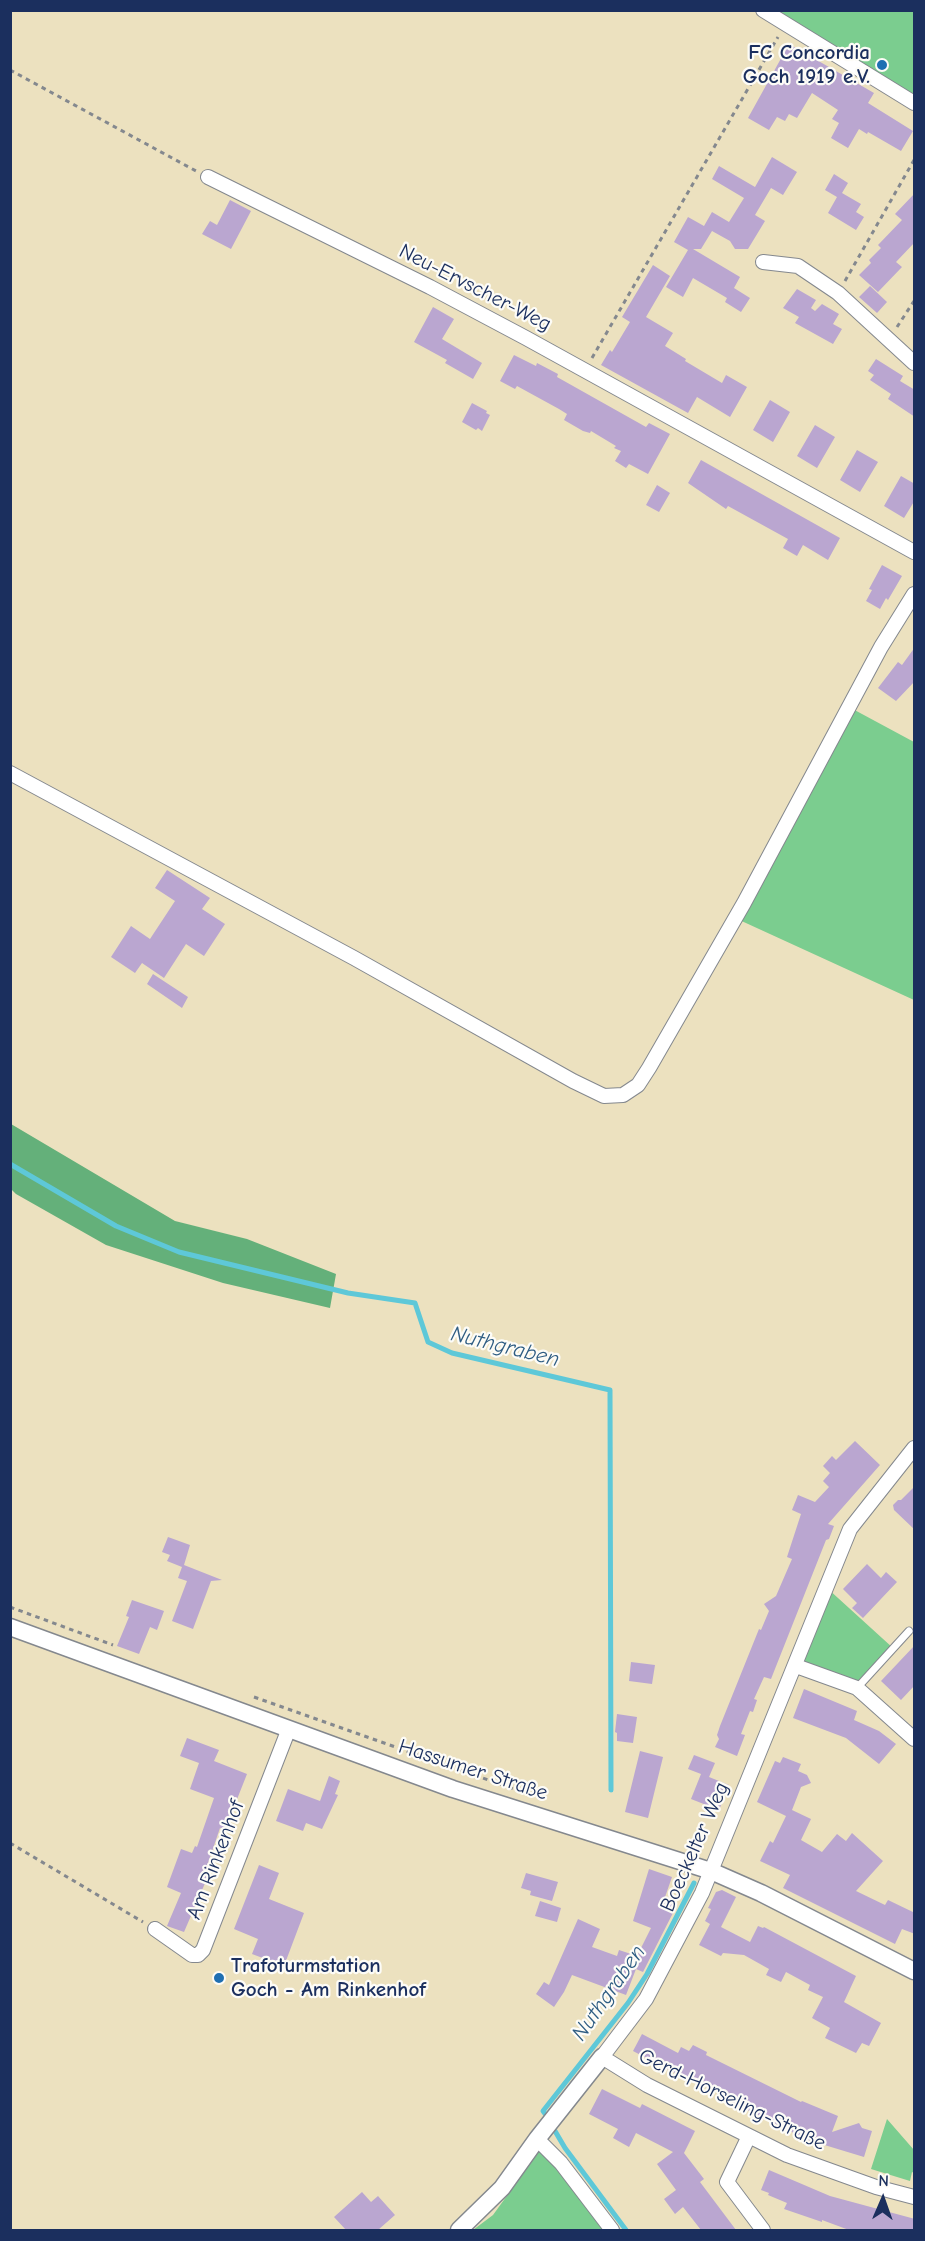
<!DOCTYPE html>
<html>
<head>
<meta charset="utf-8">
<style>
	body { margin:0 }
	#map { position:relative; width:925px; height:2241px; overflow:hidden; background:#ece1bf; font-family:"Comic Neue",sans-serif }
	canvas { display:block }
	.frame { position:absolute; inset:0; border:12px solid #1b2f5e; pointer-events:none }
	.north { position:absolute; left:853px; top:2169px; width:60px; height:60px; -webkit-text-stroke:4px #fdfcf7; paint-order:stroke; rotate:2deg; font-size:16px; font-weight:700; line-height:24px; text-align:center; color:#1b2f5e }
	.north::after { content:''; display:block; margin:auto; width:21px; height:27px; background:#1b2f5e; clip-path:polygon(50% 0,100% 100%,50% 72%,0 100%) }
</style>
</head>
<body>
<div id="map">
<canvas width="925" height="2241"></canvas>
<div class="frame"></div>
<div class="north">N</div>
</div>
<script>
const ctx = document.querySelector('canvas').getContext('2d');
ctx.lineJoin = 'round';
function paint(path, color) {
  ctx.fillStyle = color;
  ctx.fill(path, 'evenodd');
}
function poly(rows) {
  const path = new Path2D();
  for (const r of rows) {
    path.moveTo(r[0], r[1]);
    for (let i = 2; i < r.length; i += 2) path.lineTo(r[i], r[i + 1]);
  }
  return path;
}
function trace(path, color, width, dash) {
  ctx.strokeStyle = color;
  ctx.lineWidth = width;
  ctx.lineCap = dash ? 'butt' : 'round';
  ctx.setLineDash(dash || []);
  ctx.stroke(path);
}
function label(font, color, halo, rows, align = 'center') {
  ctx.font = font + ' "Comic Neue",sans-serif';
  ctx.lineWidth = 4.5;
  ctx.setLineDash([]);
  ctx.textBaseline = 'middle';
  ctx.strokeStyle = halo;
  ctx.fillStyle = color;
  for (const [text, x, y, turn = 0] of rows) {
    ctx.save();
    ctx.translate(x, y);
    ctx.rotate((+turn || 0) * Math.PI / 180);
    ctx.textAlign = isNaN(turn) ? turn : align;
    if (halo) ctx.strokeText(text, 0, 0);
    ctx.fillText(text, 0, 0);
    ctx.restore();
  }
}
const green = poly([
	[763,11,914,11,914,103],
	[849,707,914,742,914,1000,735,918],
	[827,1588,893,1648,857,1688,796,1666],
	[887,2119,914,2150,914,2173,912,2172,910,2181,871,2169],
	[542,2144,612,2230,473,2230,493,2215,538,2153]
]);
const forest = poly([
	[11,1124,175,1221,247,1239,336,1274,330,1308,223,1283,106,1245,16,1194,11,1189]
]);
const stream = poly([
	[10,1164,116,1226,179,1252,348,1293,415,1303,428,1342,452,1353,610,1390,611,1790],
	[546,2115,543,2111,628,2003,647,1974,694,1883],
	[555,2131,565,2148,626,2230]
]);
const building = poly([
	[789,44,874,93,868,103,913,131,901,151,868,132,867,134,859,129,848,148,831,138,839,123,832,119,838,110,812,93,797,118,789,114,785,121,777,117,769,130,748,118],
	[772,157,797,172,783,195,771,188,755,215,765,221,748,249,735,249,730,241,712,231,701,249,693,249,740,277,734,288,750,298,741,312,725,302,727,298,693,278,683,297,666,287,688,250,674,242,688,217,704,226,712,212,729,222,744,198,712,179,719,166,755,187],
	[834,174,848,183,842,193,861,204,856,212,864,217,856,230,828,213,837,197,825,190],
	[915,193,915,242,896,262,902,267,878,292,859,275,871,263,869,260,881,248,878,245,902,220,895,214],
	[230,200,251,211,231,249,202,234,210,221,217,225],
	[653,265,670,276,646,317,673,333,665,346,686,359,685,361,722,383,726,375,747,387,730,417,697,397,688,413,601,365,610,350,612,352,630,322,622,317],
	[870,286,887,302,877,313,859,297],
	[797,289,816,300,811,308,815,311,822,304,839,314,833,324,842,329,833,344,795,323,799,317,783,308],
	[433,307,454,319,442,339,482,363,473,379,445,363,447,360,414,342],
	[514,355,536,366,537,363,558,374,557,377,646,427,649,423,670,434,648,474,629,464,626,468,615,461,621,451,614,448,616,446,591,431,590,433,583,431,564,420,567,414,559,409,517,386,515,389,500,381],
	[876,359,903,376,900,381,915,390,915,417,888,399,891,394,870,380,874,375,868,371],
	[770,400,790,412,773,442,753,430],
	[472,403,487,411,486,413,490,415,482,431,478,428,476,430,462,422],
	[815,425,835,437,817,468,797,456],
	[857,450,878,462,860,492,840,480],
	[701,460,840,538,828,560,803,545,797,556,783,548,788,539,728,506,726,509,688,483],
	[901,476,915,484,915,500,904,518,884,506],
	[657,485,670,493,659,512,646,505],
	[882,565,902,576,888,600,886,598,880,609,866,601,872,590,869,589],
	[915,647,915,681,896,701,878,688,898,662,902,665],
	[167,870,210,898,202,909,225,924,204,956,186,944,164,978,142,963,135,973,111,957,131,926,150,939,175,901,155,888],
	[153,974,188,997,182,1008,147,984],
	[855,1441,880,1465,828,1524,834,1526,829,1539,826,1540,771,1679,764,1677,754,1699,757,1700,753,1712,750,1711,741,1734,745,1735,737,1756,715,1747,719,1739,717,1735,720,1726,759,1629,761,1630,769,1611,764,1604,776,1596,792,1559,787,1557,801,1514,792,1510,798,1495,815,1502,829,1487,823,1481,830,1473,823,1466,832,1456,836,1460],
	[915,1486,915,1530,894,1510,893,1505,898,1500,901,1500],
	[168,1537,190,1545,184,1565,222,1580,211,1581,193,1629,172,1621,187,1581,178,1578,182,1567,167,1561,170,1555,162,1552],
	[867,1564,881,1578,886,1572,897,1582,863,1618,852,1608,857,1603,843,1589],
	[132,1600,164,1611,157,1630,150,1627,139,1654,117,1646,129,1617,126,1616],
	[915,1645,915,1685,901,1700,881,1681],
	[631,1662,655,1665,652,1684,629,1681],
	[804,1689,857,1711,854,1720,879,1731,896,1744,879,1764,846,1738,793,1718],
	[617,1714,637,1717,633,1743,617,1741,617,1733,615,1732],
	[187,1738,219,1750,214,1761,247,1774,228,1822,224,1829,220,1828,205,1872,209,1874,184,1932,167,1926,181,1893,167,1887,181,1849,192,1853,195,1846,197,1847,214,1798,190,1789,199,1763,180,1756],
	[640,1751,663,1757,648,1818,625,1812],
	[694,1755,715,1763,709,1777,729,1785,719,1810,691,1799,701,1774,688,1769],
	[783,1757,801,1764,798,1771,807,1775,811,1783,801,1787,792,1810,811,1819,801,1840,822,1852,837,1834,846,1841,852,1833,883,1861,856,1891,885,1905,888,1900,915,1913,915,1934,902,1929,895,1944,783,1888,790,1875,760,1861,770,1841,773,1843,786,1816,757,1802,775,1761,780,1763],
	[329,1776,340,1781,335,1794,338,1795,322,1829,306,1823,303,1831,276,1821,288,1789,320,1801],
	[259,1865,279,1873,269,1899,304,1913,284,1966,252,1954,258,1939,234,1929],
	[649,1869,672,1877,664,1900,677,1905,643,1972,636,1969,626,1995,572,1975,564,1992,554,2007,536,1994,544,1982,549,1985,578,1919,600,1929,592,1947,617,1956,619,1950,637,1956,651,1928,633,1921],
	[526,1873,558,1882,552,1901,530,1895,531,1891,521,1888],
	[722,1890,736,1897,721,1927,750,1942,758,1926,763,1928,764,1927,856,1976,844,2002,881,2023,869,2046,862,2043,856,2053,825,2038,830,2028,812,2018,823,1997,808,1990,810,1985,786,1972,781,1982,766,1975,769,1969,744,1955,723,1953,721,1956,699,1945,710,1924,705,1921,711,1909,708,1908,716,1892],
	[540,1901,561,1908,557,1922,535,1916],
	[642,2034,678,2053,681,2047,689,2051,693,2045,707,2052,706,2055,801,2102,802,2101,838,2116,832,2132,859,2123,862,2128,872,2131,864,2157,808,2140,717,2095,719,2092,694,2079,692,2082,633,2051],
	[602,2089,640,2108,642,2104,695,2131,684,2153,704,2179,700,2182,736,2230,701,2230,683,2207,675,2214,664,2199,676,2190,657,2164,673,2152,636,2133,629,2147,613,2138,618,2129,589,2114],
	[769,2170,830,2196,915,2219,915,2230,849,2230,822,2220,822,2222,784,2209,787,2203,768,2195,769,2193,761,2190],
	[362,2192,371,2202,378,2196,395,2215,378,2230,346,2230,334,2217]
]);
const path = poly([
	[10,70,196,171],
	[845,281,914,160],
	[897,327,914,301],
	[592,358,778,37],
	[10,1607,113,1645],
	[254,1697,514,1789],
	[10,1843,143,1922]
]);
const service = poly([
	[857,1688,909,1631]
]);
const minor = poly([
	[763,10,914,103],
	[208,177,430,287,526,338,914,552],
	[763,262,798,266,838,293,914,363],
	[10,773,354,958,573,1081,604,1096,623,1095,638,1085,649,1068,744,903,881,647,914,594],
	[914,1448,850,1529,702,1893,646,1999,602,2057,647,2085,787,2155,876,2187,914,2197],
	[796,1666,857,1688,914,1739],
	[155,1929,192,1955,198,1955,203,1950,288,1731],
	[749,2136,727,2182,763,2230],
	[537,2139,561,2163,612,2230]
]);
const tertiary = poly([
	[10,1627,453,1789,711,1871,761,1893,914,1971],
	[459,2230,502,2188,537,2139,602,2057]
]);
const markers = [
	[882,65,6,"#1f6fb2"],
	[219,1978,6,"#1f6fb2"]
];
const poiNames = [
	["FC Concordia",870,53],
	["Goch 1919 e.V.",870,77],
	["Trafoturmstation",231,1966,"left"],
	["Goch - Am Rinkenhof",231,1990,"left"]
];
const streetNames = [
	["Neu-Ervscher-Weg",475,288,27],
	["Hassumer Straße",473,1770,18],
	["Boeckelter Weg",695,1847,-66],
	["Am Rinkenhof",216,1860,-69],
	["Gerd-Horseling-Straße",732,2100,26]
];
const waterNames = [
	["Nuthgraben",505,1347,14],
	["Nuthgraben",609,1993,-55]
];
paint(green, '#7bcd8f');
paint(forest, '#64b07a');
trace(stream, '#5ec8d8', 5);
paint(building, '#baa6d0');
trace(service, '#84888e', 9);
trace(minor, '#84888e', 16);
trace(tertiary, '#84888e', 19);
trace(path, '#84888e', 3, [4.5, 4.5]);
trace(service, '#fff', 7);
trace(minor, '#fff', 14);
trace(tertiary, '#fff', 16);
for (const [x, y, r, color] of markers) {
  const dot = new Path2D();
  dot.arc(x, y, r, 0, 2 * Math.PI);
  ctx.fillStyle = color;
  ctx.fill(dot);
  trace(dot, '#fdfcf7', 2);
}
label('bold 21px', '#1b2f5e', '#fdfcf7', poiNames, 'right');
label('21px', '#1b2f5e', '#fdfcf7', streetNames);
label('italic 22px', '#2f5d83', '#fdfcf7', waterNames);
</script>
</body>
</html>
